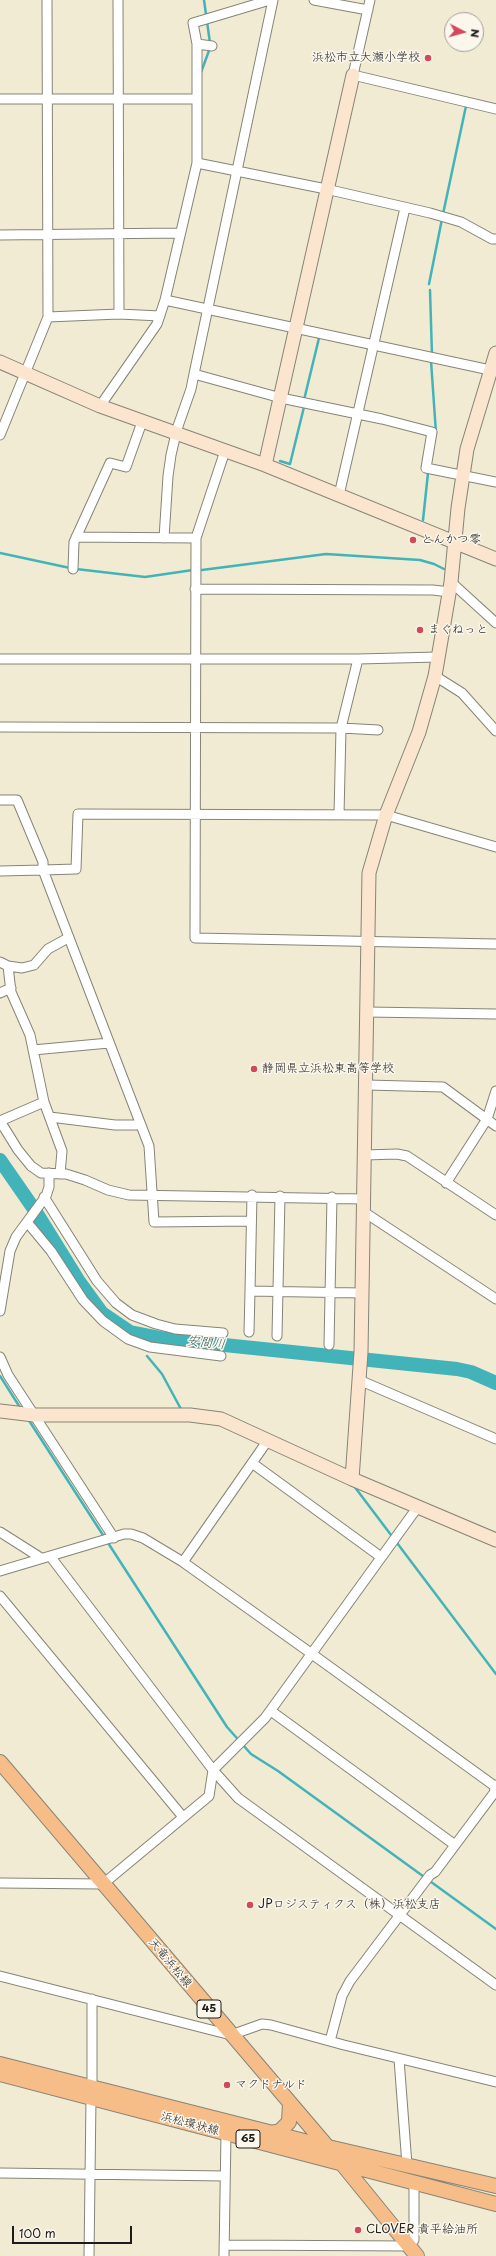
<!DOCTYPE html>
<html>
<head>
<meta charset="utf-8">
<style>
	body { margin:0 }
	#map { position:relative; width:496px; height:2256px; overflow:hidden; background:#f1ebd3; font-family:"Playpen Sans",sans-serif }
	canvas { display:block }
	.north { position:absolute; left:444px; top:12px; width:40px; height:40px; box-sizing:border-box; background:#fbf7ec; border:1px solid #a29f99; border-radius:50%; rotate:96deg; font-size:11px; font-weight:700; line-height:16px; text-align:center; color:#1c1c1c }
	.north::after { content:''; display:block; margin:auto; width:14px; height:18px; background:#d1495b; clip-path:polygon(50% 0,100% 100%,50% 72%,0 100%) }
	.scale { position:absolute; left:12px; top:2226px; width:120px; height:18px; box-sizing:border-box; border:2px solid #1c1c1c; border-top:0; padding-left:5px; font-size:12px; line-height:14px; white-space:nowrap; color:#1c1c1c; -webkit-text-stroke:3px #fbf7ec; paint-order:stroke }
</style>
</head>
<body>
<div id="map">
<canvas width="496" height="2256"></canvas>
<div class="north">N</div>
<div class="scale">100 m</div>
</div>
<script>
const ctx = document.querySelector('canvas').getContext('2d');
ctx.lineJoin = 'round';
function poly(rows) {
  const path = new Path2D();
  for (const r of rows) {
    path.moveTo(r[0], r[1]);
    for (let i = 2; i < r.length; i += 2) path.lineTo(r[i], r[i + 1]);
  }
  return path;
}
function trace(path, color, width, dash) {
  ctx.strokeStyle = color;
  ctx.lineWidth = width;
  ctx.lineCap = dash ? 'butt' : 'round';
  ctx.setLineDash(dash || []);
  ctx.stroke(path);
}
function label(font, color, halo, rows, align = 'center') {
  ctx.font = font + ' "Playpen Sans","Klee One",sans-serif';
  ctx.lineWidth = 3;
  ctx.setLineDash([]);
  ctx.textBaseline = 'middle';
  ctx.strokeStyle = halo;
  ctx.fillStyle = color;
  for (const [text, x, y, turn = 0] of rows) {
    ctx.save();
    ctx.translate(x, y);
    ctx.rotate((+turn || 0) * Math.PI / 180);
    ctx.textAlign = isNaN(turn) ? turn : align;
    if (halo) ctx.strokeText(text, 0, 0);
    ctx.fillText(text, 0, 0);
    ctx.restore();
  }
}
const stream = poly([
	[204,0,210,43],
	[200,75,210,48],
	[443,214,466,106],
	[429,284,442,219],
	[430,290,432,355],
	[431,361,436,433],
	[304,400,319,338,317,337],
	[280,461,290,464,304,407],
	[423,520,428,473],
	[0,553,70,568],
	[76,569,145,577,193,570],
	[202,570,326,554,420,560,434,564,444,569],
	[147,1356,162,1374,182,1411],
	[0,1376,21,1409],
	[28,1419,227,1727,251,1754,278,1771,496,1929],
	[354,1486,496,1674]
]);
const river = poly([
	[0,1160,34,1209,78,1280,102,1313,130,1332,166,1339,457,1369,471,1372,496,1383]
]);
const street = poly([
	[118,0,119,314],
	[273,0,194,374,281,398,382,419,432,432,426,468,496,482],
	[314,0,368,10],
	[370,0,353,75,496,109],
	[197,44,212,46],
	[0,99,196,99],
	[197,163,326,189,430,213,461,222,492,239,496,239],
	[0,235,179,233],
	[165,300,197,163,197,44,193,23,270,0],
	[48,317,119,314,160,316],
	[100,406,157,324,165,300,490,370],
	[0,435,48,317,47,0],
	[225,451,196,538,195,938,496,944],
	[339,495,405,208],
	[76,537,196,538],
	[164,538,168,476,171,455,177,429,191,389,194,374],
	[73,569,74,542,110,463,126,467,142,422],
	[451,582,496,623],
	[195,589,433,590,449,592],
	[0,659,358,659,438,657],
	[435,676,462,693,496,731],
	[0,727,341,728,378,730],
	[0,800,17,800,43,862,43,870,76,869,78,814,386,815,496,847],
	[339,815,341,728,358,659],
	[0,871,43,870,149,1146,154,1222,251,1221],
	[0,962,8,966,22,968,34,965,48,949,68,938],
	[8,966,11,992,30,1035,44,1102,62,1151,60,1174],
	[0,993,11,988],
	[367,1012,496,1014],
	[33,1050,109,1043],
	[367,1085,443,1087,496,1126],
	[50,1117,115,1125,141,1125],
	[0,1121,18,1150,31,1166,41,1173,66,1174,85,1180,108,1190,129,1195,364,1199],
	[0,1121,44,1102],
	[365,1155,397,1154,407,1156,496,1215],
	[446,1183,487,1119,496,1091],
	[252,1195,250,1291,362,1293],
	[44,1197,97,1281,116,1303,132,1315,156,1324,175,1329,223,1333],
	[364,1212,496,1299],
	[27,1222,51,1251,83,1300,103,1321,128,1339,150,1347,221,1356],
	[0,1311,10,1251,16,1237,46,1196,49,1187,49,1173],
	[249,1332,250,1291],
	[277,1336,280,1196],
	[329,1345,332,1197],
	[0,1357,8,1375,114,1538],
	[359,1380,496,1439],
	[252,1463,381,1557],
	[0,1532,41,1558],
	[50,1556,213,1770,238,1798,496,1985],
	[183,1562,268,1440],
	[0,1571,124,1534,131,1534,143,1538,183,1562,312,1654,496,1787],
	[0,1596,183,1817],
	[271,1711,455,1845],
	[0,1883,103,1884,209,1796,213,1770,265,1718,417,1508],
	[0,1976,231,2035,262,2024,271,2025,344,2045,496,2082],
	[92,1999,92,2087],
	[330,2041,342,1996,350,1981,430,1875,435,1872,494,1793,496,1785],
	[399,2059,407,2165],
	[0,2173,225,2176],
	[224,2245,408,2246,414,2240,414,2184],
	[89,2256,91,2098],
	[224,2256,226,2133]
]);
const secondary = poly([
	[0,362,100,406,265,465,496,559],
	[265,465,353,75],
	[0,1411,34,1415,190,1415,221,1419,352,1479,496,1540],
	[352,1479,361,1352,369,873,386,815,419,732,435,676,451,582,458,508,467,449,496,353]
]);
const primary = poly([
	[0,1762,343,2165,417,2256],
	[0,2064,328,2147,496,2186],
	[0,2074,496,2204],
	[270,2133,280,2131,289,2122,290,2103]
]);
const markers = [
	[428,58,4,"#d1495b"],
	[413,540,4,"#d1495b"],
	[420,630,4,"#d1495b"],
	[254,1069,4,"#d1495b"],
	[250,1905,4,"#d1495b"],
	[227,2085,4,"#d1495b"],
	[358,2230,4,"#d1495b"]
];
const shields = [
	[209,2009,24],
	[248,2139,24]
];
const shieldNames = [
	["45",209,2009],
	["65",248,2139]
];
const poiNames = [
	["浜松市立大瀬小学校",420,58,"right"],
	["とんかつ零",421,540],
	["まぐねっと",428,630],
	["静岡県立浜松東高等学校",262,1069],
	["JPロジスティクス（株）浜松支店",258,1905],
	["マクドナルド",235,2085],
	["CLOVER 貴平給油所",366,2230]
];
const streetNames = [
	["天竜浜松線",170,1963,50],
	["浜松環状線",190,2124,15]
];
const waterNames = [
	["安間川",206,1343,6]
];
trace(stream, '#43b3ba', 2.5);
trace(river, '#43b3ba', 14);
trace(street, '#868478', 11);
trace(secondary, '#868478', 15);
trace(primary, '#868478', 16);
trace(street, '#fff', 9);
trace(secondary, '#fce5cf', 13);
trace(primary, '#f7bd88', 14);
for (const [x, y, r, color] of markers) {
  const dot = new Path2D();
  dot.arc(x, y, r, 0, 2 * Math.PI);
  ctx.fillStyle = color;
  ctx.fill(dot);
  trace(dot, '#fbf7ec', 1.5);
}
for (const [x, y, w] of shields) {
  const box = new Path2D();
  box.roundRect(x - w / 2, y - 9, w, 18, 3);
  ctx.fillStyle = '#fbf7ec';
  ctx.fill(box);
  trace(box, '#1c1c1c', 1);
}
label('bold 11px', '#1c1c1c', null, shieldNames);
label('12px', '#1c1c1c', '#fbf7ec', poiNames, 'left');
label('12px', '#1c1c1c', '#fbf7ec', streetNames);
label('italic 13px', '#2e6063', '#fbf7ec', waterNames);
</script>
</body>
</html>
